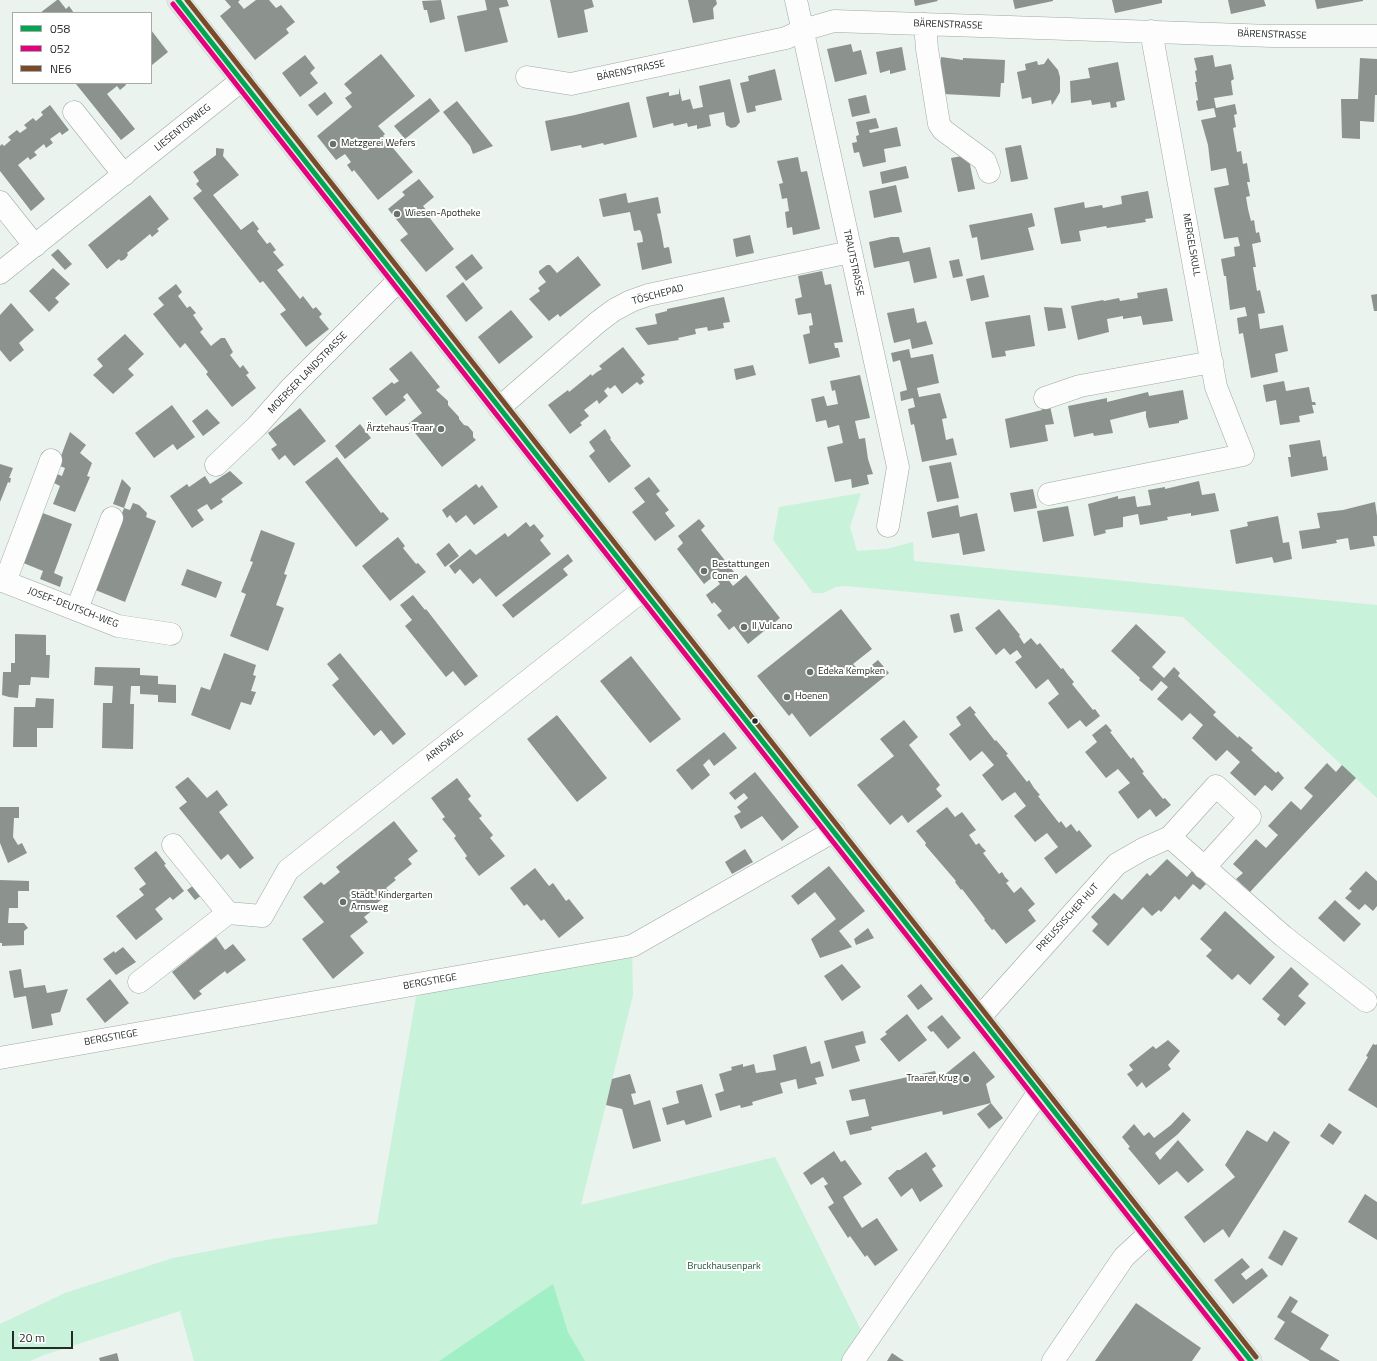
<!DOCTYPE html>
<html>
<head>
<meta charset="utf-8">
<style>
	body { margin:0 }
	#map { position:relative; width:1377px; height:1361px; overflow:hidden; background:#eaf3ed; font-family:"Titillium Web",sans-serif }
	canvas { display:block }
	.legend { position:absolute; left:12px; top:12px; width:140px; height:72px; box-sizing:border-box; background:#fff; border:1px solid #a8aaa9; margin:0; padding:5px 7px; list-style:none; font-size:12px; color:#252b27 }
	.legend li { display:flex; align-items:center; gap:8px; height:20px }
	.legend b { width:20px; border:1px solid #a8aaa9 }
	.scale { position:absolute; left:12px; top:1331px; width:61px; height:18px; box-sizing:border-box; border:2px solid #252b27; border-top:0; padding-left:5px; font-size:12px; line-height:14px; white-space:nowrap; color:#252b27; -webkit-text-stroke:3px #fff; paint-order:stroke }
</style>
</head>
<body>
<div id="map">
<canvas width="1377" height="1361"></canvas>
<ul class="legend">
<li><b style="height:5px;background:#00a651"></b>058</li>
<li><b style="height:5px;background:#e5007d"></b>052</li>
<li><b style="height:5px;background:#7a4b2a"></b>NE6</li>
</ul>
<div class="scale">20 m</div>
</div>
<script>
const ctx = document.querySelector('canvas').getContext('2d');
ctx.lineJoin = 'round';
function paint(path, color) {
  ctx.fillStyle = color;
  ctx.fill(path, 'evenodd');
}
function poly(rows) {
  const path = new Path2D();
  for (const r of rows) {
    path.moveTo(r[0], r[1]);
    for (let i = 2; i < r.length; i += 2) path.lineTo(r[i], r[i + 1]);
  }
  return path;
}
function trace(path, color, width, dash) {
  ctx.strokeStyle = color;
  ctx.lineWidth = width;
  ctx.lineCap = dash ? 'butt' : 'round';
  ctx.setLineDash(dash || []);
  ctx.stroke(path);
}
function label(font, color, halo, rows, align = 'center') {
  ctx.font = font + ' "Titillium Web",sans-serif';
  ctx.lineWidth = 4;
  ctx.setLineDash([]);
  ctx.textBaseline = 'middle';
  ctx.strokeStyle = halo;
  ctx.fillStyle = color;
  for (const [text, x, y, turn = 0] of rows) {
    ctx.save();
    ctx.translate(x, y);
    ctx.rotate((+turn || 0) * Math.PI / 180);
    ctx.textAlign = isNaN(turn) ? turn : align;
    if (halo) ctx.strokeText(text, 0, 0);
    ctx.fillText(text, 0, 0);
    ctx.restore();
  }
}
const green = poly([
	[861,493,850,527,857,551,887,549,913,542,914,561,1377,605,1377,798,1183,617,845,586,836,587,823,593,813,593,773,540,779,507],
	[632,949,633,995,581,1205,775,1157,864,1336,847,1361,585,1361,568,1332,553,1285,439,1361,194,1361,180,1311,44,1355,30,1361,0,1361,0,1324,65,1293,173,1258,272,1239,377,1224,416,997,440,986]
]);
const water = poly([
	[553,1284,568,1332,585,1361,439,1361]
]);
const building = poly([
	[57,0,59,0,66,9,69,6,74,13,40,13],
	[225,0,240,0,238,2,244,9,256,0,269,0,276,8,281,5,295,22,286,29,289,33,255,60,220,16,231,7],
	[441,0,445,19,430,23,427,10,424,10,422,1],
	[485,0,507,0,509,6,499,8,508,42,465,52,457,16,487,10],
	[550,0,592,0,594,7,584,10,588,32,558,38],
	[688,0,716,0,717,4,713,8,714,19,693,23],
	[914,0,937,0,938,1,915,6],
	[1013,0,1053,0,1053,1,1015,9],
	[1112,0,1162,0,1162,3,1115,13],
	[1228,0,1264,0,1266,6,1231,14],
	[1315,0,1363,0,1363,1,1317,9],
	[151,30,168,52,152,65,151,64],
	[851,44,853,52,861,50,867,74,835,82,827,49],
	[902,47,906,70,890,74,890,70,880,73,876,52],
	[381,54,415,96,378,126,385,134,383,136,413,172,378,200,354,170,352,172,347,165,351,162,345,154,336,160,317,136,352,107,345,98,352,93,344,84],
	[305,55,315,68,310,73,318,83,300,97,282,73],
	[1213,55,1215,67,1231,64,1234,79,1231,81,1233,95,1214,98,1216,108,1235,104,1237,114,1234,115,1236,127,1233,128,1237,152,1241,151,1243,164,1247,163,1250,182,1247,182,1250,196,1246,197,1248,209,1251,221,1254,220,1256,233,1259,232,1261,242,1252,244,1256,267,1253,267,1257,291,1260,290,1265,313,1258,314,1260,329,1283,325,1288,351,1275,354,1278,372,1251,378,1243,333,1239,334,1237,318,1247,316,1245,307,1230,310,1226,276,1224,276,1221,259,1235,256,1234,247,1240,246,1238,237,1224,239,1214,188,1229,185,1226,168,1211,171,1208,145,1201,120,1216,117,1214,108,1198,111,1196,101,1198,100,1195,82,1197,82,1195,71,1197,70,1194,58],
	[941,57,963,60,963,58,1005,60,1004,83,1001,83,1000,97,943,94,939,80],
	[1048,58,1058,70,1060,77,1060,92,1056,99,1052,105,1051,100,1032,104,1031,97,1022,99,1017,72,1026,70,1025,64,1037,61,1038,65,1044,64],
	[1360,58,1377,59,1377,95,1375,95,1374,122,1360,121,1360,139,1342,138,1341,99,1358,99],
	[1118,62,1125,100,1116,102,1117,107,1111,108,1110,102,1092,105,1091,100,1071,103,1070,81,1090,78,1088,68],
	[775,69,782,100,755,106,756,111,747,113,740,83,749,81,748,76],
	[730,79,740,122,736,127,731,128,726,125,724,112,709,115,711,126,697,129,697,125,688,127,687,123,674,126,673,123,653,128,646,97,669,92,669,96,679,94,679,88,682,101,690,99,693,109,703,107,699,86],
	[77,83,125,83,126,85,120,90,117,86,107,94,135,129,121,140,76,84],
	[325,92,333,103,317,116,308,105],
	[866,95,870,113,852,117,848,99],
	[430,98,440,111,405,139,394,126],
	[457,101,493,146,473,154,470,146,443,112],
	[629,102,637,137,604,145,603,143,582,148,581,145,551,151,545,121,575,115],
	[50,105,69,130,62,135,60,132,50,139,53,143,46,148,44,144,34,152,37,155,30,160,28,157,18,165,45,199,31,211,0,171,0,146,2,144,4,146,11,140,8,137,17,130,20,133,27,128,24,125,33,118,36,121,43,115,41,112],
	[876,118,879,128,869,130,870,133,897,127,901,146,884,149,886,162,863,167,859,152,854,153,852,143,857,142,856,136,859,135,856,122],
	[1021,145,1028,179,1011,182,1005,148],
	[216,148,224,149,223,156,239,175,213,195,241,230,253,221,259,229,257,231,267,244,270,242,276,250,273,252,284,265,277,270,300,299,303,296,313,309,316,307,322,314,319,317,329,329,306,347,280,314,286,310,263,281,260,283,193,198,202,191,196,184,199,181,193,172,216,155],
	[968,155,975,189,958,192,951,158],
	[798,157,801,172,807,171,820,229,793,235,792,227,787,228,785,212,789,211,787,198,782,199,779,184,783,183,777,161],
	[906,166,909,178,882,184,880,172],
	[419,179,434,197,423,206,431,216,429,217,454,249,426,272,400,240,408,234,388,209,405,195,402,192],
	[896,185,902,212,874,218,869,191],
	[1148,191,1153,218,1145,219,1146,222,1107,228,1106,226,1079,231,1081,241,1061,244,1054,208,1084,202,1085,208,1102,205,1103,208,1122,204,1121,196],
	[626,193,628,203,658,197,661,213,657,214,661,231,664,248,669,247,672,263,642,270,637,243,643,242,642,235,640,230,634,231,630,212,603,217,599,199],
	[150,195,169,219,157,229,159,231,152,237,150,234,127,253,128,255,125,259,121,261,119,259,107,269,88,245],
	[1032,213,1035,226,1028,228,1034,250,981,260,977,237,972,238,969,225],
	[750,235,754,253,736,257,733,239],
	[891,237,899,237,903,253,930,247,937,278,914,283,909,261,874,268,869,242],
	[58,249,72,264,65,270,51,255],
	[472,254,483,268,466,281,455,267],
	[578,256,601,285,560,317,558,314,549,321,529,299,540,291,538,288,546,282,539,273,539,271,547,265,550,265,557,273],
	[959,259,963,276,953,278,949,261],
	[53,268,70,284,55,298,59,302,49,312,29,291],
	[822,271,825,285,831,284,843,342,834,343,835,348,838,348,840,357,809,364,803,335,810,333,809,326,813,325,811,313,798,315,795,299,802,297,798,276],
	[984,275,989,297,971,301,966,279],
	[463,282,483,308,466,322,446,296],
	[176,284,182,292,178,296,187,308,190,306,196,313,193,315,203,329,200,332,211,346,221,338,225,338,233,352,230,355,240,368,243,365,249,373,246,375,256,388,232,407,206,374,208,372,185,343,180,348,153,314,164,305,158,298],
	[1167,288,1173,321,1143,325,1141,316,1123,319,1123,316,1107,319,1109,332,1078,340,1071,306,1103,300,1104,301,1119,298,1120,301,1138,298,1137,293],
	[1377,294,1377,311,1374,311,1371,295],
	[724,297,730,322,723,323,724,328,708,331,707,327,695,329,696,334,678,338,679,340,648,345,635,328,657,324,655,314,667,311,667,309],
	[11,303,34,330,19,343,24,350,10,362,0,350,0,315],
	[1044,307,1062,308,1066,328,1048,331],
	[914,308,917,323,926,321,933,344,912,349,910,339,894,343,887,313],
	[511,310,533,337,499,364,478,337],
	[1030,315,1035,346,1005,351,1006,356,992,358,985,322],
	[125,334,144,354,128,369,134,375,113,394,93,375,103,366,97,359],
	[623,347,645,375,641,378,644,382,640,385,637,382,622,394,615,385,610,389,608,387,604,391,608,396,599,404,597,400,584,410,589,416,580,423,582,425,570,434,548,405,568,390,569,392,591,374,592,376,597,372,602,369,599,366],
	[909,349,911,358,933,354,939,383,917,388,919,397,940,393,947,418,942,419,946,440,953,438,957,455,922,462,914,424,911,425,908,409,915,407,913,398,901,401,900,392,907,390,900,360,893,362,891,353],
	[411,351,440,387,436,390,448,401,448,405,459,417,459,419,464,425,468,426,473,432,473,437,476,440,442,467,408,424,422,413,407,393,403,397,406,400,386,416,372,398,392,382,394,384,399,381,389,369],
	[753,365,756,375,736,380,734,369],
	[860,375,870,418,855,421,859,439,865,438,868,459,873,474,867,475,869,484,852,488,851,479,835,482,827,447,843,443,839,425,828,428,826,420,816,422,811,399,824,396,827,406,838,404,835,390,832,391,830,381],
	[1284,381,1286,391,1309,387,1312,402,1315,402,1316,405,1312,405,1314,413,1299,416,1300,422,1280,425,1276,400,1266,402,1263,385],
	[1183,390,1188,419,1179,421,1179,423,1149,428,1146,417,1146,411,1110,420,1113,433,1094,436,1093,433,1074,437,1068,406,1107,398,1107,402,1148,392,1149,396],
	[172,405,195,437,177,450,173,444,154,458,135,433],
	[1050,406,1054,424,1045,425,1048,441,1010,448,1005,419,1042,410,1041,407],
	[300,408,326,441,294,466,285,455,279,460,271,449,277,445,268,433],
	[207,409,220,423,203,436,192,421],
	[360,424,371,438,345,459,335,446],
	[605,429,611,438,610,439,631,466,609,483,589,456,595,451,589,442],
	[70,432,86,445,80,453,92,463,87,476,90,477,75,512,53,504,60,486,54,483,57,474,62,476,65,468,55,464,59,455,61,456],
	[1320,440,1323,457,1326,456,1328,470,1291,477,1288,457,1291,457,1289,445],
	[337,457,381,513,383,512,389,519,356,547,305,482],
	[951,462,959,498,937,502,929,466],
	[0,464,13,468,9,478,11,478,10,483,8,482,0,502],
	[230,471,243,483,221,499,223,502,211,510,207,504,197,510,204,520,192,528,170,496,187,484,189,487,205,476,210,484],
	[649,477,660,491,656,494,669,510,665,513,675,526,655,541,632,512,645,502,634,488],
	[122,479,131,488,124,508,130,510,133,503,139,505,147,513,146,517,156,521,125,602,93,589,123,520,120,519,124,508,113,504],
	[1199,481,1202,495,1215,493,1219,511,1191,516,1191,513,1167,517,1168,520,1140,525,1138,514,1123,517,1123,527,1105,530,1106,533,1094,536,1088,504,1118,496,1118,499,1135,496,1137,507,1151,505,1148,490,1165,487,1165,489],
	[476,484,479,488,482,485,498,507,474,525,466,515,456,523,450,515,447,518,442,510],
	[1033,489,1037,508,1014,512,1010,493],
	[1375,502,1377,516,1377,536,1373,536,1375,546,1350,550,1348,538,1336,540,1337,543,1302,549,1299,531,1320,528,1317,513,1343,510],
	[958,505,960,517,977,513,985,551,963,555,959,533,932,538,927,512],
	[1068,506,1074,536,1043,542,1037,511],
	[40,512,72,524,54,573,63,577,60,587,40,579,43,571,21,562],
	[1278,516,1283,543,1289,542,1292,559,1274,563,1272,557,1236,564,1230,530,1248,526,1247,522],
	[699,519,705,526,701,530,734,572,727,578,733,586,746,575,780,618,748,644,734,626,729,630,717,615,722,611,714,602,712,604,706,595,720,584,714,576,704,584,677,549,683,543,678,536],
	[526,522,530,527,534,524,544,536,540,540,551,554,496,597,480,578,473,584,460,569,455,574,449,566,470,549,476,555,505,533,508,537],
	[261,530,295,543,284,574,287,575,276,605,284,608,268,651,230,636,246,594,241,592,253,562,250,561],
	[398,537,405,546,403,548,416,564,418,563,426,572,390,601,362,566],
	[449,543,459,556,445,567,436,554],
	[568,554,573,561,563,569,568,575,513,618,502,605],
	[187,569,222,582,216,598,181,585],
	[413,595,425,610,426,609,478,676,465,686,453,671,446,677,405,626,412,620,400,605],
	[841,609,872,649,853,664,862,673,878,660,889,673,810,737,792,713,789,716,757,676],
	[999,609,1020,635,1019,636,1024,644,1031,638,1037,645,1040,643,1061,669,1063,668,1068,675,1074,682,1072,684,1093,710,1095,709,1100,716,1086,727,1080,720,1068,729,1048,703,1059,694,1048,679,1036,689,1015,662,1022,657,1017,650,1010,655,1004,648,996,655,975,628],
	[959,613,963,631,954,633,950,615],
	[1136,624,1166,652,1152,667,1164,678,1174,667,1180,673,1178,676,1216,712,1213,715,1238,738,1239,736,1253,748,1251,750,1276,773,1278,771,1284,778,1272,791,1265,785,1255,796,1230,773,1240,762,1227,750,1216,761,1192,738,1203,725,1190,713,1182,721,1157,699,1168,687,1161,681,1152,691,1139,680,1140,678,1111,651],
	[15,634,46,635,46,655,50,655,49,678,31,677,30,685,19,685,18,698,9,697,2,695,3,672,11,672,11,663,15,663],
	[224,653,256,665,253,675,256,676,251,691,256,692,251,705,241,702,230,730,191,715,201,687,210,690],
	[340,653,406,734,393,745,381,730,374,736,332,685,339,679,327,664],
	[631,656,681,719,650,743,600,681],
	[95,667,140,668,140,675,158,676,158,684,176,685,176,703,158,702,158,695,140,694,140,686,131,686,130,704,134,704,133,749,102,748,103,703,112,703,113,686,94,685],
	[36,698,54,699,53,728,37,728,37,747,13,747,14,707,35,707],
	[970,706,976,713,974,714,995,741,996,740,1008,754,1006,755,1027,782,1029,780,1034,788,1040,795,1038,796,1059,823,1061,821,1066,828,1071,824,1077,832,1079,830,1092,846,1056,874,1044,858,1058,847,1047,833,1035,842,1014,816,1026,806,1015,792,1002,801,982,775,994,765,982,751,970,761,949,734,961,725,956,717],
	[557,715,607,778,577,802,527,739],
	[904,720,918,737,909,745,940,785,936,789,942,796,908,823,902,815,890,825,857,785,894,756,880,739],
	[1106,724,1112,731,1110,732,1131,759,1133,757,1138,764,1144,772,1142,773,1163,799,1165,798,1171,805,1156,817,1150,809,1138,819,1118,792,1130,783,1118,769,1106,778,1085,752,1097,742,1092,735],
	[724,732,737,748,714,766,709,759,703,765,710,775,692,790,676,770],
	[1327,763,1336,772,1342,765,1356,778,1250,892,1236,879,1243,873,1233,864,1256,839,1266,848,1278,835,1268,826,1291,801,1301,810,1313,796,1304,788],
	[755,772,799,827,782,841,762,816,741,829,734,816,741,812,737,807,748,798,744,793,735,800,729,793],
	[188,777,207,798,217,790,228,805,219,812,254,858,240,869,228,854,221,860,179,808,187,802,175,787],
	[457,778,471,796,468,799,482,816,479,818,493,835,490,838,505,856,479,876,465,858,467,856,454,838,456,836,442,819,445,817,431,798],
	[0,807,19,807,19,818,14,818,13,837,18,845,22,843,27,853,8,863,0,843],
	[947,807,955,817,962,812,976,830,969,835,976,845,979,843,982,847,986,851,983,853,999,874,1002,872,1005,877,1009,881,1006,883,1014,893,1021,887,1035,904,1028,910,1036,921,1006,944,994,929,992,930,984,920,985,919,962,889,961,890,955,882,956,881,925,845,926,843,916,831],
	[394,821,418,851,408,859,412,864,394,878,396,880,386,888,390,893,372,907,374,909,364,917,368,922,350,936,364,953,333,979,302,939,324,922,303,897,321,882,324,885,340,872,336,867],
	[745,849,753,862,732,874,725,862],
	[156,851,166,864,164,865,184,891,173,900,170,897,155,909,163,919,136,940,116,916,144,895,139,889,146,884,134,868],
	[1167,859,1187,877,1192,871,1206,884,1200,890,1193,884,1179,900,1175,896,1161,912,1159,910,1152,916,1143,907,1108,946,1092,931,1098,924,1091,917,1114,893,1122,900,1147,873,1150,876],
	[829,866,865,911,839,931,852,947,820,958,811,939,836,919,815,892,798,905,791,896],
	[535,868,549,886,553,883,566,901,569,899,584,918,559,938,544,919,541,921,527,904,524,906,510,888],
	[1366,871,1377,881,1377,906,1373,911,1365,904,1359,910,1345,898,1352,891,1349,889],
	[0,880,29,881,29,891,18,891,18,908,9,908,8,923,24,923,28,928,24,931,24,945,2,946,2,943,0,943],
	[194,885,202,895,195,900,187,890],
	[1335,900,1361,924,1344,942,1318,918],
	[1225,911,1275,957,1250,985,1238,974,1232,980,1206,956,1212,950,1200,939],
	[868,928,874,938,856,945,854,939],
	[216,937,225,950,233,944,246,960,227,974,225,971,199,991,202,994,194,1000,172,972],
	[123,947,136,962,116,975,103,959,114,951,115,953],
	[842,964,861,987,842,1001,824,976],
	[1291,967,1309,984,1298,996,1306,1003,1285,1026,1277,1019,1280,1015,1262,999],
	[21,969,24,988,45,985,47,993,68,989,60,1012,51,1014,53,1025,32,1029,26,996,14,998,9,971],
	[110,979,129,1003,105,1023,86,999],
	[921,984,933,999,918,1010,907,996],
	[907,1014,927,1040,899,1062,880,1039,887,1034,885,1032],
	[942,1015,961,1038,948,1049,933,1031,931,1032,927,1027],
	[863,1031,866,1043,855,1046,860,1061,832,1069,824,1041],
	[1168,1040,1180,1051,1168,1065,1171,1069,1146,1088,1142,1082,1137,1087,1127,1074,1133,1070,1129,1065,1153,1046,1156,1049],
	[1373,1044,1376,1045,1377,1044,1377,1108,1348,1090,1368,1057,1366,1056],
	[806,1046,811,1064,820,1061,824,1076,815,1078,817,1084,798,1089,796,1079,780,1083,783,1093,752,1102,753,1105,741,1108,740,1105,720,1111,715,1094,724,1091,719,1074,732,1070,731,1067,743,1064,743,1067,754,1064,756,1073,776,1070,773,1055],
	[974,1051,995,1077,986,1084,991,1103,943,1115,942,1111,871,1127,872,1130,850,1135,846,1121,869,1116,865,1099,852,1101,849,1090,935,1071,937,1077,943,1076],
	[630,1074,636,1093,631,1094,634,1105,650,1100,661,1141,633,1149,622,1109,606,1105,612,1079],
	[702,1084,712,1117,686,1125,684,1120,667,1125,662,1108,679,1103,676,1091],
	[991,1103,1003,1118,989,1129,977,1114],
	[1183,1112,1191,1120,1178,1134,1155,1153,1160,1160,1178,1140,1204,1170,1188,1183,1177,1171,1159,1185,1128,1148,1130,1147,1122,1137,1134,1124,1144,1136,1149,1132,1154,1138,1171,1125],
	[1329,1123,1342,1132,1333,1145,1320,1136],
	[1247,1130,1267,1142,1274,1131,1290,1142,1229,1238,1223,1229,1204,1243,1184,1217,1235,1177,1225,1165],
	[834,1151,841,1162,845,1160,862,1184,843,1197,852,1212,862,1228,877,1218,898,1250,875,1266,867,1255,865,1257,850,1236,848,1238,828,1207,834,1203,824,1186,828,1184,823,1177,811,1185,803,1173],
	[926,1152,936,1166,932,1169,943,1186,920,1202,912,1188,901,1197,888,1178,897,1170,900,1170],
	[1365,1194,1377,1202,1377,1240,1348,1222],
	[1284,1230,1298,1238,1282,1266,1268,1258],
	[1242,1258,1250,1267,1241,1274,1246,1280,1262,1268,1268,1276,1233,1304,1214,1280],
	[1290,1296,1298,1301,1291,1312,1329,1335,1320,1349,1340,1361,1310,1361,1274,1339,1285,1322,1277,1317],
	[1136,1303,1201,1348,1192,1361,1095,1361],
	[117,1353,119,1361,100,1361,99,1358],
	[892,1353,904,1361,887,1361]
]);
const minor = poly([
	[796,0,898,467,888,526],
	[925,24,927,49,939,124,943,130,985,161,989,172],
	[527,77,571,84,786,38,803,30,834,21,1272,36,1377,36],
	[74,112,124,175],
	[0,202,35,246],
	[0,273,242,80],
	[1045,398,1080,386,1212,362],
	[499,408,598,322,614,310,631,301,648,295,850,252],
	[216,465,257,426,290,389,399,280],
	[1049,494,1243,455,1216,387,1151,31],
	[0,580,118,626,171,634],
	[5,582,51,460],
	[77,609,112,518],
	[1170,837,1283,936,1366,1001],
	[173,845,228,913],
	[139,982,228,913,262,916,288,870,643,590],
	[980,1017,1117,864,1143,849,1170,837,1216,786,1250,817,1204,868],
	[0,1058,632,946,834,831],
	[853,1361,1039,1092],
	[1053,1361,1124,1257,1150,1233]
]);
const major = poly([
	[178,0,1251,1361]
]);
const bus1 = poly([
	[178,0,1251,1361]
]);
const bus2 = poly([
	[173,4,1242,1361]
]);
const bus3 = poly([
	[187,0,1256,1357]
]);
const markers = [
	[333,144,4,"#6a716c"],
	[397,214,4,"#6a716c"],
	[441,429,4,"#6a716c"],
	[704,571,4,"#6a716c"],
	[744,627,4,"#6a716c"],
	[810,672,4,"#6a716c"],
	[787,697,4,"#6a716c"],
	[755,721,3.5,"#252b27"],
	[343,902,4,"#6a716c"],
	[966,1079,4,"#6a716c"]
];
const streetNames = [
	["BÄRENSTRASSE",948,25,2],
	["BÄRENSTRASSE",1272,35,2],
	["BÄRENSTRASSE",631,71,-12],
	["LIESENTORWEG",183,128,-39],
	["MERGELSKULL",1191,245,80],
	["TRAUTSTRASSE",853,263,78],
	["TÖSCHEPAD",658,295,-15],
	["MOERSER LANDSTRASSE",308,373,-46],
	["JOSEF-DEUTSCH-WEG",73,608,21],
	["ARNSWEG",445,746,-38],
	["PREUSSISCHER HUT",1068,918,-48],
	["BERGSTIEGE",430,982,-10],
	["BERGSTIEGE",111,1038,-10]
];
const poiNames = [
	["Metzgerei Wefers",341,144],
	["Wiesen-Apotheke",405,214],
	["Ärztehaus Traar",433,429,"right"],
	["Bestattungen",712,565],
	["Conen",712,577],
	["Il Vulcano",752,627],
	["Edeka Kempken",818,672],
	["Hoenen",795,697],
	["Städt. Kindergarten",351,896],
	["Arnsweg",351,908],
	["Traarer Krug",958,1079,"right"]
];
const parkNames = [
	["Bruckhausenpark",724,1267]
];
paint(green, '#c8f2da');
paint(water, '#a0efc5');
paint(building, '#8c938e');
trace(minor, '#a1a7a3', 23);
trace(major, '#c8ccc9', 23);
trace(minor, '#fcfdfc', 22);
trace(major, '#dfe9e4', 22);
trace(bus1, '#00a651', 5);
trace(bus2, '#e5007d', 5);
trace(bus3, '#7a4b2a', 5);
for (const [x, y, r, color] of markers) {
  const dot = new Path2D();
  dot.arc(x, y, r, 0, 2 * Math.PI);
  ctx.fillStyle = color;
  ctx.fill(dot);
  trace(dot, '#fff', 1.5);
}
label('10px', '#252b27', '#fff', streetNames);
label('10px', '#252b27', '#fff', poiNames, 'left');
label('10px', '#25523a', '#fff', parkNames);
</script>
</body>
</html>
